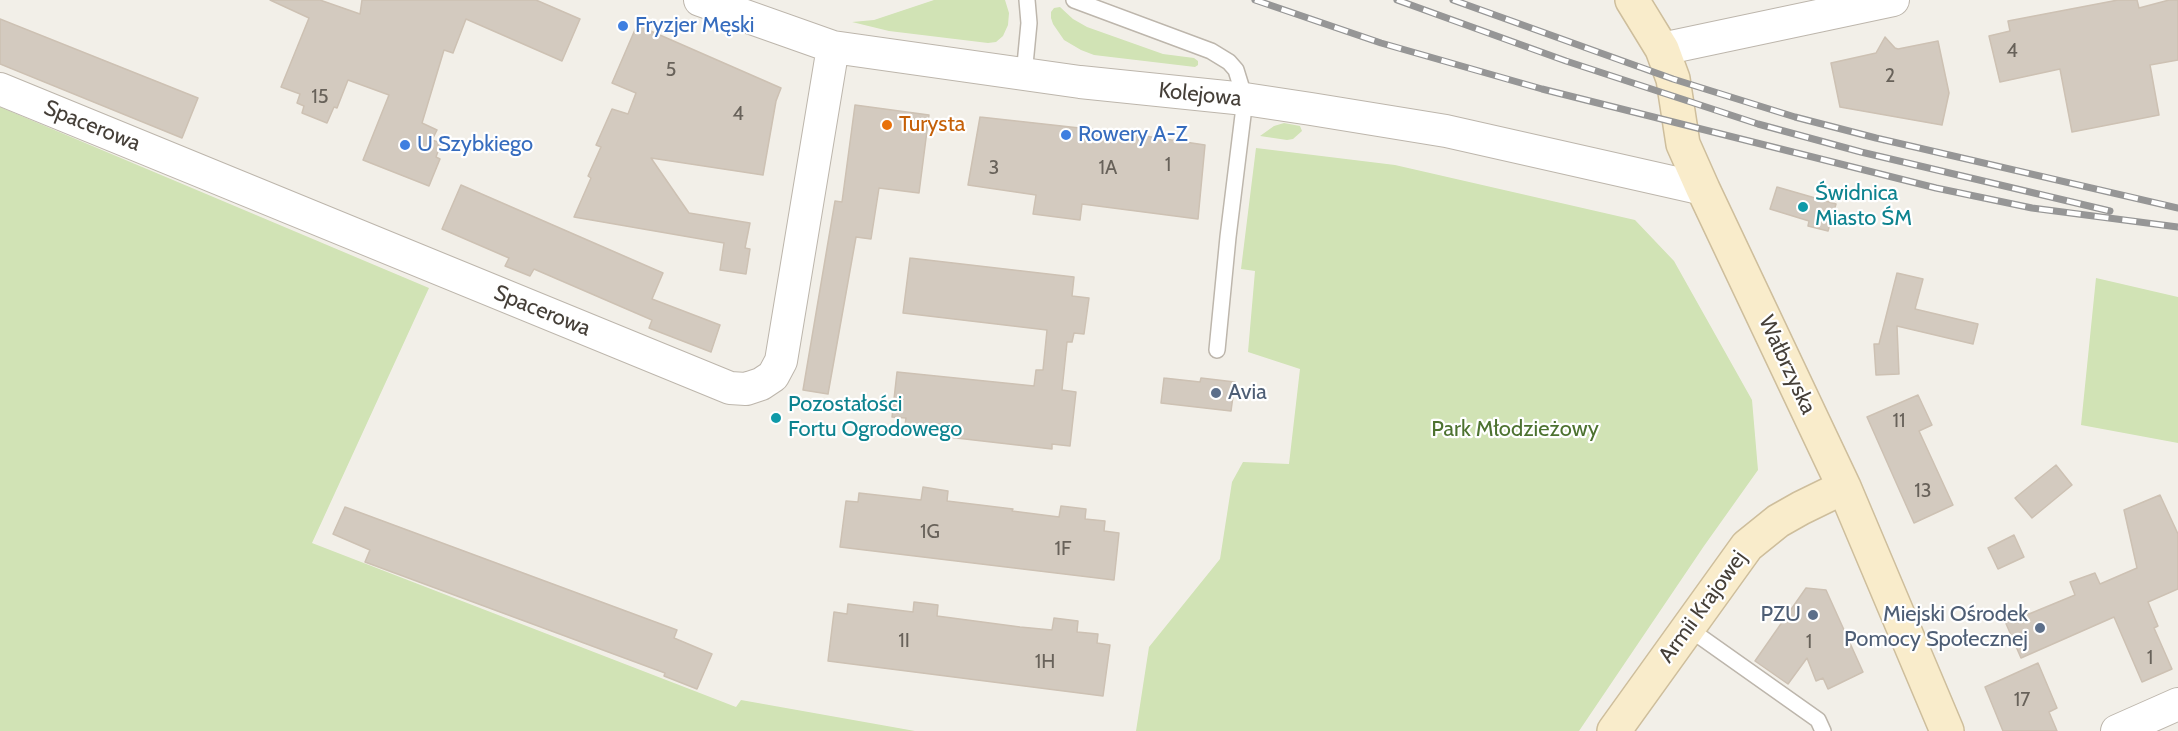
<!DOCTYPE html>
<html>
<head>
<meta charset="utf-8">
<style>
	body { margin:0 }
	canvas { display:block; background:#f2efe8 }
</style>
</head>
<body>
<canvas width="2178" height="731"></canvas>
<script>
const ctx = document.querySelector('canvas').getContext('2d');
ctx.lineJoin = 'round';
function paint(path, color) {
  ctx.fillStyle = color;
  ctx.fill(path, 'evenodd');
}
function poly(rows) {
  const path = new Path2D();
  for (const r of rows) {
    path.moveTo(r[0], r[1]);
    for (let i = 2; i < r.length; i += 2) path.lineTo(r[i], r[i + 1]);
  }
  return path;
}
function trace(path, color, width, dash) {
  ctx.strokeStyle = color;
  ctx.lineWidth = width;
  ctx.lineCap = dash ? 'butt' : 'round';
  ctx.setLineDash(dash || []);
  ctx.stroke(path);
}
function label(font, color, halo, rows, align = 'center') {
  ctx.font = font + ' Cabin,sans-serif';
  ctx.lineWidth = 4.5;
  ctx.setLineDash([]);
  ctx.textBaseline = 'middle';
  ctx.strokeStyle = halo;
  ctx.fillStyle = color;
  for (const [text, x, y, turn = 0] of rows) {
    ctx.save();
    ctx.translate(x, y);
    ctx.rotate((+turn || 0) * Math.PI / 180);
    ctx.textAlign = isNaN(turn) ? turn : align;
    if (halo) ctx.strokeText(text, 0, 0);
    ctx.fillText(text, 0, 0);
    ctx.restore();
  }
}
const green = poly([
	[934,0,1005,0,1009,13,1008,25,1003,36,996,42,988,43,889,31,852,22,874,20],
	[1060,7,1073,19,1087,27,1163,54,1194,58,1198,61,1198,65,1195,67,1094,55,1081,50,1064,40,1053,24,1051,18,1051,12,1054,8],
	[0,107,429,288,312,543,736,707,741,700,915,731,0,731],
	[1284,123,1300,126,1302,131,1293,139,1287,140,1260,136,1274,126],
	[1256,148,1395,165,1635,220,1674,261,1752,400,1758,470,1704,546,1579,731,1136,731,1149,647,1220,559,1232,482,1243,462,1289,464,1300,369,1248,352,1255,271,1241,269],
	[2096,278,2178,297,2178,443,2081,425]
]);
const building = poly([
	[270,0,320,0,360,14,362,0,536,0,580,19,562,61,466,19,453,53,444,50,422,123,437,130,432,140,441,143,436,157,440,159,429,186,363,160,389,95,348,80,337,108,334,107,327,123,302,113,304,106,297,103,300,94,281,87,309,18,270,0],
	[2118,0,2137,0,2139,8,2169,0,2178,0,2178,60,2150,65,2159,115,2072,132,2060,69,2000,82,1989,36,2010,31,2008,21,2118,0],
	[0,19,198,98,182,138,0,64,0,19],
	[637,25,781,88,776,101,763,175,651,158,689,213,750,223,745,248,750,249,746,274,720,270,724,243,574,217,591,178,588,176,601,147,596,145,612,109,628,114,636,93,612,83,637,25],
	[1885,37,1895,48,1898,49,1938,41,1949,93,1942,125,1840,107,1831,63,1876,53,1885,37],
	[855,105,929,115,919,193,879,188,871,239,856,237,828,394,803,390,835,201,842,202,855,105],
	[980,117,1125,133,1205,145,1198,219,1082,204,1080,220,1033,214,1036,195,968,185,980,117],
	[461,185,663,273,652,299,720,325,711,352,649,328,652,320,534,269,530,276,505,266,509,258,442,229,461,185],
	[1777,187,1836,204,1828,231,1808,226,1809,221,1770,209,1777,187],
	[910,258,1074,277,1072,296,1089,298,1084,334,1074,333,1072,342,1067,342,1062,390,1076,392,1070,446,1052,444,1052,449,904,432,906,418,892,417,897,372,1034,386,1036,370,1043,370,1047,330,903,313,910,258],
	[1897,273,1923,279,1915,309,1978,324,1973,344,1897,326,1899,374,1876,375,1874,344,1879,344,1897,273],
	[1164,378,1200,382,1201,378,1235,382,1231,411,1161,403,1164,378],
	[1918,395,1932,425,1919,431,1953,505,1914,523,1867,417,1918,395],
	[2056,465,2072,485,2032,518,2015,498,2056,465],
	[923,487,948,491,947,501,1013,509,1012,511,1059,517,1061,506,1086,509,1085,519,1105,521,1104,531,1119,533,1114,580,840,547,846,501,858,502,859,493,921,500,923,487],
	[2160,495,2178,534,2178,589,2148,602,2158,626,2154,628,2172,669,2142,682,2114,617,2021,658,2004,619,2026,609,2029,614,2075,595,2070,582,2095,573,2100,584,2137,568,2124,510,2160,495],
	[345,507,677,630,674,638,712,654,697,689,664,676,665,673,365,562,370,550,333,534,345,507],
	[2014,535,2024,557,1998,569,1988,548,2014,535],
	[1806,588,1826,590,1863,672,1828,689,1823,678,1816,681,1807,658,1788,684,1755,661,1806,588],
	[914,602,938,605,937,616,1020,627,1052,630,1054,618,1078,621,1077,632,1098,634,1097,643,1110,645,1103,696,828,661,834,612,847,614,848,604,913,612,914,602],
	[2038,663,2057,708,2049,712,2057,731,2003,731,1985,687,2038,663]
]);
const lane = poly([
	[1074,0,1211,51,1229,62,1236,70,1245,99,1228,237,1217,350],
	[1024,75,1029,23,1027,0],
	[1688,628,1818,720,1823,731]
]);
const street = poly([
	[700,0,833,47,1080,82,1245,99,1311,109,1446,131,1703,189],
	[1662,49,1893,0],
	[0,89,730,388,746,389,761,384,773,376,781,361,833,47],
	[2117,731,2178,704]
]);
const secondary = poly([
	[1632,0,1662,49,1673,79,1683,144,1703,189,1844,487,1947,731],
	[1614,731,1747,546,1778,521,1801,508,1844,487]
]);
const rail = poly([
	[1255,0,1381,43,1542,89,1936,188,2032,208,2178,227],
	[1397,0,1566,61,1758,124,1861,152,2110,211],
	[1453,0,1673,79,1795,117,1876,138,2178,208]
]);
const markers = [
	[623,26,6,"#3f7fe0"],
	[887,125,6,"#e8710a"],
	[1066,135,6,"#3f7fe0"],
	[405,145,6,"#3f7fe0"],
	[1803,207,6,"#0f9aa8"],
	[1216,393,6,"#5c6f8a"],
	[776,418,6,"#0f9aa8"],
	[1813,615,6,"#5c6f8a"],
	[2040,628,6,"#5c6f8a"]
];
const numberNames = [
	["4",2012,51],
	["5",671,70],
	["2",1890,76],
	["15",320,97],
	["4",738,114],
	["1",1168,165],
	["3",994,168],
	["1A",1108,168],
	["11",1899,421],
	["13",1923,491],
	["1G",930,532],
	["1F",1063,549],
	["1I",904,641],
	["1",1809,642],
	["1",2150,658],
	["1H",1045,662],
	["17",2022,700]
];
const shopNames = [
	["Fryzjer Męski",635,26],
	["Rowery A-Z",1078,135],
	["U Szybkiego",417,145]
];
const streetNames = [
	["Kolejowa",1200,95,6],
	["Spacerowa",92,126,22],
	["Spacerowa",542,311,22],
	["Wałbrzyska",1787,365,65],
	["Armii Krajowej",1703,607,-54]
];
const foodNames = [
	["Turysta",899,125]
];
const cultureNames = [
	["Świdnica",1815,194],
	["Miasto ŚM",1815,219],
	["Pozostałości",788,405],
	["Fortu Ogrodowego",788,430]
];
const serviceNames = [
	["Avia",1228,393,"left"],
	["PZU",1801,615],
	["Miejski Ośrodek",2028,615],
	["Pomocy Społecznej",2028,640]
];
const parkNames = [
	["Park Młodzieżowy",1515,430]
];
paint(green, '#d1e3b5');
paint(building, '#d3cabf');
trace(building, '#cdc1b3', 1.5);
trace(lane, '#bdb6ac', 18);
trace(street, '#bdb6ac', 34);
trace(secondary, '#cebe9c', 36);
trace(lane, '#fff', 15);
trace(street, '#fff', 32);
trace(secondary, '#f9eccb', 33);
trace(rail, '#969696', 7);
trace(rail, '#fff', 4.5, [14]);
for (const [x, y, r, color] of markers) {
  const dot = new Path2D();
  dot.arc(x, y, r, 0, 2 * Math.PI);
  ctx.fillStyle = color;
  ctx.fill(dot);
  trace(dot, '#fff', 2);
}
label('20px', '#68625a', null, numberNames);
label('22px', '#366cbe', '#fff', shopNames, 'left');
label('22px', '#453f38', '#fff', streetNames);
label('22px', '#c56008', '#fff', foodNames, 'left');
label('22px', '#0d838f', '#fff', cultureNames, 'left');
label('22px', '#4e5e75', '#fff', serviceNames, 'right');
label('22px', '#4d7230', '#fff', parkNames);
</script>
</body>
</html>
